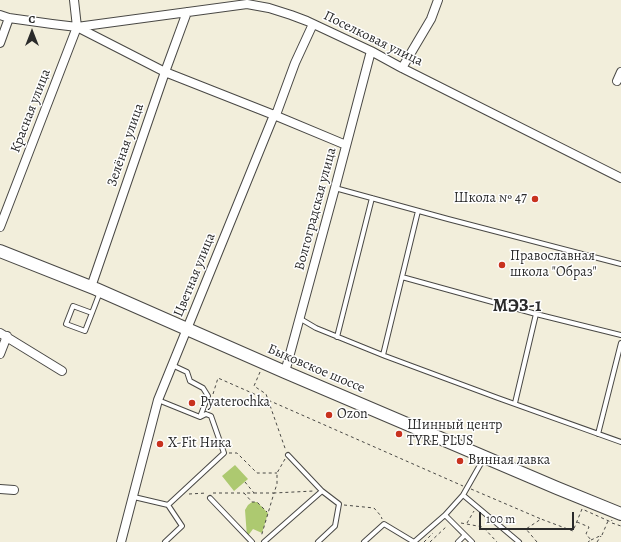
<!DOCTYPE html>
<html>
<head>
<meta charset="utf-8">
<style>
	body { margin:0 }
	#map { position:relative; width:621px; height:542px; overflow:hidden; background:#f2eedb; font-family:Alegreya,serif }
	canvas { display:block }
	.north { position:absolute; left:12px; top:12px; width:40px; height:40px; -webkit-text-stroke:3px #fff; paint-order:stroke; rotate:0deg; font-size:11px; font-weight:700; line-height:16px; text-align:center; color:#2b2b2b }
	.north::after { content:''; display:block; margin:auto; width:14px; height:18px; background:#2b2b2b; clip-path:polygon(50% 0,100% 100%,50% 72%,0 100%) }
	.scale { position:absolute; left:479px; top:512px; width:95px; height:18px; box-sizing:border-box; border:2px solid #2b2b2b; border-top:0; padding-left:5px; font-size:12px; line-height:14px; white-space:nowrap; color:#2b2b2b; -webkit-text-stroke:3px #fff; paint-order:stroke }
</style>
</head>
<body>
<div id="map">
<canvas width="621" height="542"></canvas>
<div class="north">С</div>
<div class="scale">100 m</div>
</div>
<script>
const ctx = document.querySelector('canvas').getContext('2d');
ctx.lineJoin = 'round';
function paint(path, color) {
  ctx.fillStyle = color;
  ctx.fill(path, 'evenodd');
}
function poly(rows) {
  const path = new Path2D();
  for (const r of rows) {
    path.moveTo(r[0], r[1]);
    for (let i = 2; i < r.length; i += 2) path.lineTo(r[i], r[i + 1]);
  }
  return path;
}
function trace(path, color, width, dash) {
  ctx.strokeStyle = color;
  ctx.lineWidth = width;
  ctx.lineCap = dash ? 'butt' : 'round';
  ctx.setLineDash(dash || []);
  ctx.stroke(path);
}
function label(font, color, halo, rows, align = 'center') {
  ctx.font = font + ' Alegreya,serif';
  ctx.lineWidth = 3;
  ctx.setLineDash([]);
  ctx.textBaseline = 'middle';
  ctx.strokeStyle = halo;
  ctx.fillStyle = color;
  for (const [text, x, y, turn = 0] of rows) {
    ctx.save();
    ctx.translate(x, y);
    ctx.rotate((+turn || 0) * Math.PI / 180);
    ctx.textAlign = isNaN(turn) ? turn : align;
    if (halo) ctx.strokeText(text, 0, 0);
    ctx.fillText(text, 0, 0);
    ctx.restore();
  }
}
const green = poly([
	[235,465,248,479,234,491,222,476],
	[252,502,257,502,268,513,262,533,253,529,247,537,245,510,248,505]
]);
const path = poly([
	[260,372,254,386,266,394,286,451],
	[213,394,218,378,463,486],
	[229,453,237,453,257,473,277,473],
	[285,459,277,473,277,484,274,493,314,491],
	[245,482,254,493,244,493,252,502,257,502,267,512],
	[471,489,541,519],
	[213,493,244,493],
	[254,493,274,493,261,537],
	[189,494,207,493],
	[344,505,374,508,381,516,382,519],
	[577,522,589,527,586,534,591,540,588,542],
	[461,523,483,527,497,542],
	[467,523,474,511],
	[612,523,621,526],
	[591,540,602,535,608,521],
	[424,542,433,533],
	[430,542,447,526],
	[537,542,526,529,541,519,573,531,582,509,611,522,612,520],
	[597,542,601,536]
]);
const lane = poly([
	[335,188,448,219,621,264],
	[402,277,536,314,621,335],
	[92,313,73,306,66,324,85,331,92,313,100,292],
	[299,318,316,328,385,356,498,398,621,442],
	[337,337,372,198],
	[383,355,418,211],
	[172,365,187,372,190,381,203,388,208,396,200,417],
	[515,403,536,314],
	[598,434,621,343],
	[288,455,322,491,339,504,335,526,318,542],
	[484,458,463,495,519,542],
	[134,497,168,505,224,453,211,416,206,414,200,417,158,400],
	[210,498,252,542],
	[445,515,472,542],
	[165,542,182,526,168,505],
	[264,542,322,491],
	[364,542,384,524,414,542],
	[414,542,445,515,463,495],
	[458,542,465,535]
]);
const street = poly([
	[0,15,9,18,52,24,77,27,247,4,269,8,291,15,307,21,371,51,402,68,621,178],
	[77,27,165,72,274,115,346,145],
	[0,43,9,18],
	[402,68,431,19,438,0],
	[617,81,621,72],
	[0,227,77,27,74,0],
	[91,287,165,72,187,12],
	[0,333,62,371],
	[0,354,7,336],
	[285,372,335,188,371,51],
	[0,489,14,490],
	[121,542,158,400,274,115,277,112,295,63,313,24]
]);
const primary = poly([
	[0,251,96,289,187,329,285,372,557,488,621,514]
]);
const markers = [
	[535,199,4,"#c8321e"],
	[502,265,4,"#c8321e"],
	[192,403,4,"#c8321e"],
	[329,415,4,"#c8321e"],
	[399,434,4,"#c8321e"],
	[160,444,4,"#c8321e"],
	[460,461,4,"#c8321e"]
];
const streetNames = [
	["Поселковая улица",373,39,26],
	["Красная улица",31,111,-69],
	["Зелёная улица",126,145,-71],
	["Волгоградская улица",316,209,-75],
	["Цветная улица",195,275,-68],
	["Быковское шоссе",316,369,23]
];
const poiNames = [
	["Школа № 47",527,199,"right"],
	["Православная",510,257],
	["школа \"Образ\"",510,273],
	["Pyaterochka",200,403],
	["Ozon",337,415],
	["Шинный центр",407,426],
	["TYRE PLUS",407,442],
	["X-Fit Ника",168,444],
	["Винная лавка",468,461]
];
const districtNames = [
	["МЭЗ-1",517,307]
];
paint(green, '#adc970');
trace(lane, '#494845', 6);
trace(street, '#494845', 10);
trace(primary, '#494845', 14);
trace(path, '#494845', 1, [3, 3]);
trace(lane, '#fff', 4);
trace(street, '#fff', 8);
trace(primary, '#fff', 12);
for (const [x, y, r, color] of markers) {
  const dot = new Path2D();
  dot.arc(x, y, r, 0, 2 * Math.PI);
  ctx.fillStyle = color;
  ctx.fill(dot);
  trace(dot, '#fff', 1.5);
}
label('14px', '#2b2b2b', '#fff', streetNames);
label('14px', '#2b2b2b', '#fff', poiNames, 'left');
label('bold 18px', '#2b2b2b', '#fff', districtNames);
</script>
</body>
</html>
